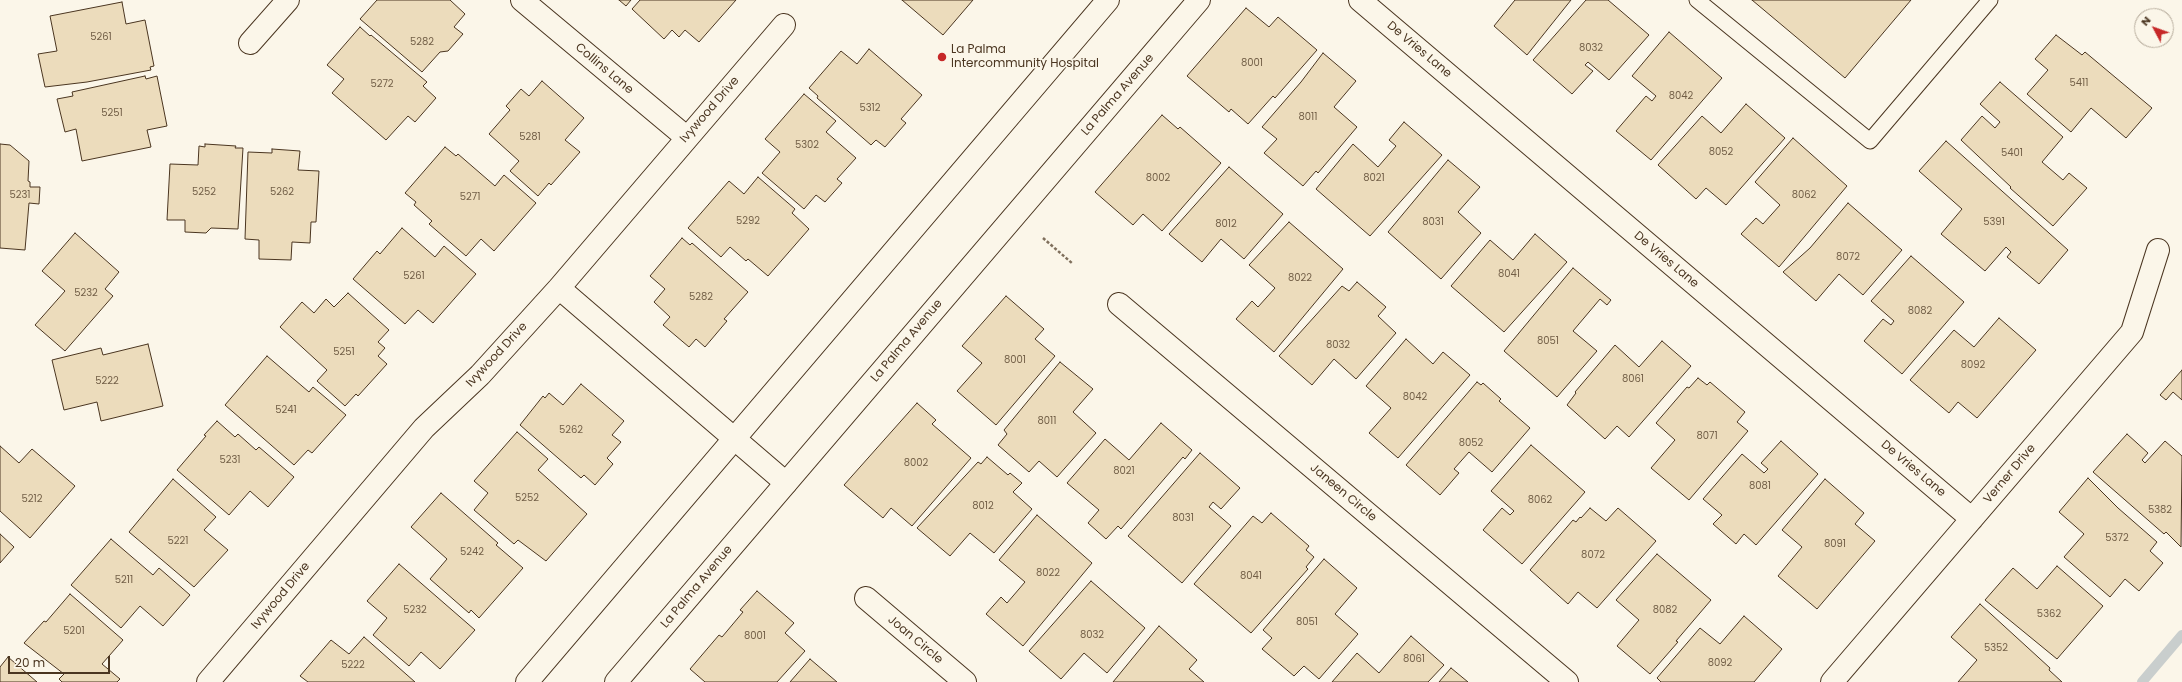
<!DOCTYPE html>
<html>
<head>
<meta charset="utf-8">
<style>
	body { margin:0 }
	#map { position:relative; width:2182px; height:682px; overflow:hidden; background:#fbf6e9; font-family:Poppins,sans-serif }
	canvas { display:block }
	.north { position:absolute; left:2134px; top:8px; width:40px; height:40px; box-sizing:border-box; background:#fbf6e9; border:1px solid #b4a999; border-radius:50%; rotate:311deg; font-size:11px; font-weight:700; line-height:16px; text-align:center; color:#4a3520 }
	.north::after { content:''; display:block; margin:auto; width:14px; height:18px; background:#c62828; clip-path:polygon(50% 0,100% 100%,50% 72%,0 100%) }
	.scale { position:absolute; left:8px; top:656px; width:102px; height:18px; box-sizing:border-box; border:2px solid #4a3520; border-top:0; padding-left:5px; font-size:12px; line-height:14px; white-space:nowrap; color:#4a3520; -webkit-text-stroke:3px #fbf6e9; paint-order:stroke }
</style>
</head>
<body>
<div id="map">
<canvas width="2182" height="682"></canvas>
<div class="north">N</div>
<div class="scale">20 m</div>
</div>
<script>
const ctx = document.querySelector('canvas').getContext('2d');
ctx.lineJoin = 'round';
function poly(rows) {
  const path = new Path2D();
  for (const r of rows) {
    path.moveTo(r[0], r[1]);
    for (let i = 2; i < r.length; i += 2) path.lineTo(r[i], r[i + 1]);
  }
  return path;
}
function trace(path, color, width, dash) {
  ctx.strokeStyle = color;
  ctx.lineWidth = width;
  ctx.lineCap = dash ? 'butt' : 'round';
  ctx.setLineDash(dash || []);
  ctx.stroke(path);
}
function paint(path, color) {
  ctx.fillStyle = color;
  ctx.fill(path, 'evenodd');
}
function label(font, color, halo, rows, align = 'center') {
  ctx.font = font + ' Poppins,sans-serif';
  ctx.lineWidth = 3;
  ctx.setLineDash([]);
  ctx.textBaseline = 'middle';
  ctx.strokeStyle = halo;
  ctx.fillStyle = color;
  for (const [text, x, y, turn = 0] of rows) {
    ctx.save();
    ctx.translate(x, y);
    ctx.rotate((+turn || 0) * Math.PI / 180);
    ctx.textAlign = isNaN(turn) ? turn : align;
    if (halo) ctx.strokeText(text, 0, 0);
    ctx.fillText(text, 0, 0);
    ctx.restore();
  }
}
const stream = poly([
	[2142,682,2182,635]
]);
const building = poly([
	[377,0,450,0,465,14,454,27,463,34,448,51,440,52,422,72,360,19,377,0],
	[619,0,631,0,626,6,619,0],
	[640,0,736,0,699,42,685,30,679,37,672,30,664,39,632,9,640,0],
	[902,0,973,0,943,35,902,0],
	[1515,0,1571,0,1527,55,1494,26,1515,0],
	[1586,0,1608,0,1649,35,1609,80,1588,62,1585,65,1593,71,1572,94,1533,60,1586,0],
	[1752,0,1911,0,1845,78,1752,0],
	[122,2,126,24,145,20,154,66,150,67,151,70,87,82,45,87,38,54,57,51,50,16,122,2],
	[1246,8,1269,27,1278,17,1317,50,1275,98,1273,96,1248,124,1231,109,1229,112,1187,76,1246,8],
	[360,27,370,36,371,35,427,82,423,86,436,98,415,122,408,116,386,140,332,93,344,79,327,65,360,27],
	[1669,32,1722,78,1651,160,1616,131,1646,96,1652,101,1656,96,1632,76,1669,32],
	[2056,35,2082,55,2085,52,2152,108,2126,138,2091,108,2071,132,2027,94,2048,70,2035,59,2056,35],
	[869,49,922,95,901,119,906,123,885,147,876,140,871,145,817,98,818,96,809,88,841,51,857,64,869,49],
	[1323,53,1356,81,1334,107,1357,127,1318,173,1316,171,1303,186,1264,153,1277,139,1262,127,1301,82,1323,53],
	[145,76,146,79,157,76,167,126,147,130,151,147,82,161,76,129,65,132,57,99,73,96,72,92,145,76],
	[542,81,584,118,565,140,580,152,551,185,549,183,538,196,510,171,519,161,489,134,510,110,506,106,521,89,529,96,542,81],
	[2000,82,2063,137,2042,162,2063,180,2069,173,2087,188,2053,226,2010,188,2011,187,1961,140,1982,116,1995,128,2000,122,1980,104,2000,82],
	[804,94,836,121,826,132,856,158,837,179,842,183,825,202,816,195,804,209,762,173,780,152,765,139,804,94],
	[1746,104,1785,138,1726,205,1706,188,1696,199,1658,165,1702,116,1721,133,1746,104],
	[1162,115,1178,129,1180,127,1221,163,1162,231,1143,214,1133,225,1095,192,1162,115],
	[1404,122,1442,155,1370,236,1316,189,1353,144,1378,167,1396,146,1389,140,1404,122],
	[1793,138,1847,186,1779,267,1741,234,1756,218,1763,224,1780,205,1755,182,1793,138],
	[1946,141,2068,250,2039,284,2007,257,2011,252,2006,247,1985,271,1941,234,1962,209,1919,171,1946,141],
	[0,144,10,145,29,161,28,181,30,182,30,187,40,187,39,204,29,203,25,250,0,248,0,144],
	[205,144,236,146,235,148,243,148,238,229,211,228,206,233,185,232,185,220,167,220,170,164,198,165,199,146,205,147,205,144],
	[445,147,456,156,458,154,495,186,504,175,536,203,494,251,481,239,466,256,429,224,432,221,414,205,416,202,405,193,445,147],
	[272,149,300,151,298,170,319,171,316,222,311,222,310,243,292,242,291,260,259,259,259,240,245,239,248,152,272,153,272,149],
	[1448,160,1480,187,1458,212,1481,233,1441,279,1388,232,1448,160],
	[1229,167,1283,214,1244,259,1221,239,1202,262,1169,234,1229,167],
	[758,177,795,209,792,213,809,229,768,276,748,259,746,261,730,247,721,257,688,228,729,181,744,194,758,177],
	[1848,203,1902,250,1863,295,1839,274,1816,301,1783,272,1810,248,1848,203],
	[1289,222,1343,269,1274,352,1236,319,1252,301,1258,307,1275,288,1249,265,1289,222],
	[402,228,435,257,444,246,476,274,433,323,418,310,405,324,353,279,377,251,380,254,402,228],
	[75,233,119,272,105,289,113,296,65,351,35,325,65,291,42,271,75,233],
	[1535,234,1567,262,1504,332,1451,286,1490,240,1513,260,1535,234],
	[682,238,690,245,692,243,748,292,724,319,727,321,705,347,696,339,689,347,663,325,670,317,654,302,665,289,650,276,682,238],
	[1911,256,1964,302,1902,374,1864,341,1883,319,1891,325,1894,321,1871,301,1911,256],
	[1573,268,1611,300,1607,305,1600,299,1573,331,1597,351,1557,397,1504,351,1573,268],
	[1357,282,1386,307,1378,316,1396,333,1356,379,1334,359,1312,385,1279,356,1342,286,1349,291,1357,282],
	[348,293,389,330,378,342,385,348,378,356,387,364,358,396,356,394,345,406,317,381,327,370,280,327,302,302,314,313,326,299,334,307,348,293],
	[1006,296,1044,329,1035,339,1055,356,996,425,957,391,982,363,962,346,1006,296],
	[1999,318,2036,350,1977,418,1958,402,1949,413,1910,380,1954,330,1974,347,1999,318],
	[1406,339,1433,364,1443,352,1470,375,1398,458,1369,433,1391,408,1366,386,1406,339],
	[1662,341,1691,366,1629,437,1617,426,1605,439,1567,405,1576,393,1575,392,1615,345,1639,367,1662,341],
	[148,344,163,406,101,421,97,402,64,410,52,360,101,348,103,355,148,344],
	[267,356,309,392,313,387,346,415,312,453,308,450,294,465,225,405,267,356],
	[1060,362,1093,389,1073,412,1096,433,1057,477,1039,461,1029,472,998,445,1007,434,1004,430,1060,362],
	[2182,370,2182,400,2173,392,2166,400,2160,395,2182,370],
	[1698,378,1707,385,1710,382,1745,412,1737,422,1748,431,1689,500,1651,468,1675,440,1656,423,1687,387,1689,388,1698,378],
	[1477,382,1481,385,1483,383,1501,399,1499,401,1530,428,1492,472,1469,452,1454,469,1459,473,1440,495,1406,465,1477,382],
	[581,384,624,421,612,435,621,442,607,458,613,464,595,485,584,475,581,478,520,425,543,396,545,398,549,393,563,405,581,384],
	[917,403,936,420,932,424,971,458,912,526,891,508,883,518,844,485,917,403],
	[217,421,235,437,238,434,256,450,259,447,294,477,268,507,250,491,229,515,177,470,206,436,204,435,217,421],
	[1161,423,1192,450,1185,459,1183,457,1121,529,1118,526,1106,539,1088,523,1099,510,1067,483,1105,439,1129,460,1161,423],
	[517,432,548,459,538,470,587,514,546,561,518,540,514,544,474,510,488,493,474,481,517,432],
	[2127,434,2148,453,2142,460,2145,463,2165,441,2182,456,2181,547,2166,532,2164,534,2093,472,2127,434],
	[1781,441,1818,474,1756,545,1744,534,1736,544,1713,524,1722,515,1703,499,1742,454,1764,473,1768,469,1761,463,1781,441],
	[1531,445,1585,492,1522,564,1483,530,1502,508,1510,515,1514,511,1491,491,1531,445],
	[0,446,19,463,32,449,75,486,30,538,0,511,0,446],
	[1200,453,1240,488,1221,509,1213,502,1209,507,1231,526,1182,583,1128,536,1200,453],
	[987,457,1008,475,1010,473,1022,483,1013,492,1032,509,994,553,970,533,950,556,917,528,978,462,981,464,987,457],
	[2088,478,2118,508,2157,542,2150,551,2163,563,2139,591,2125,579,2110,597,2064,557,2084,534,2059,512,2088,478],
	[173,479,216,517,204,530,228,550,194,587,129,532,173,479],
	[1825,479,1864,513,1855,524,1875,541,1817,609,1778,576,1802,547,1782,530,1825,479],
	[441,493,498,543,496,545,523,568,479,618,471,610,469,613,430,579,447,559,411,527,441,493],
	[1590,508,1606,521,1618,508,1656,541,1597,608,1578,592,1568,604,1530,570,1573,520,1576,522,1580,517,1581,518,1590,508],
	[1271,513,1309,546,1306,550,1314,557,1306,567,1308,569,1251,633,1194,584,1253,516,1262,523,1271,513],
	[1037,515,1092,563,1023,646,986,614,1001,597,1007,603,1025,582,999,560,1037,515],
	[0,534,14,547,0,563,0,534],
	[111,539,153,575,159,568,190,595,163,626,140,606,121,628,71,585,111,539],
	[1657,554,1711,600,1676,641,1678,642,1650,674,1617,646,1639,620,1616,600,1657,554],
	[1324,559,1357,588,1335,614,1358,634,1319,679,1304,666,1294,676,1262,649,1272,638,1263,630,1324,559],
	[399,564,475,630,440,669,421,652,409,666,373,635,387,618,367,601,399,564],
	[2057,566,2103,606,2057,659,1985,600,2013,568,2037,589,2057,566],
	[1091,581,1145,628,1107,673,1084,653,1061,679,1029,651,1091,581],
	[757,591,794,623,785,633,805,651,777,682,705,682,690,669,719,635,722,637,743,612,740,610,757,591],
	[70,594,123,640,102,664,120,679,117,682,62,682,59,679,64,674,24,643,44,621,46,622,70,594],
	[1980,604,2050,668,2049,670,2062,682,1958,682,1977,660,1951,637,1980,604],
	[1744,616,1782,649,1754,682,1661,682,1657,678,1700,628,1720,644,1744,616],
	[1159,626,1197,660,1189,669,1204,682,1113,682,1159,626],
	[1411,636,1444,665,1428,682,1332,682,1357,653,1379,673,1411,636],
	[364,637,415,682,308,682,300,676,331,640,349,654,364,637],
	[8,657,37,682,0,682,0,667,8,657],
	[810,659,837,682,790,682,810,659],
	[1451,668,1468,682,1439,682,1451,668]
]);
const path = poly([
	[1043,238,1073,264]
]);
const service = poly([
	[1697,0,1870,141,1990,0]
]);
const minor = poly([
	[522,0,686,137],
	[1360,0,1972,519],
	[250,43,288,0],
	[559,288,786,483],
	[1119,304,1567,682],
	[866,598,965,682],
	[208,682,424,428,480,375,559,288,784,25],
	[1832,682,2132,332,2158,250]
]);
const primary = poly([
	[527,682,1108,0],
	[616,682,1199,0]
]);
const markers = [
	[942,57,5,"#c62828"]
];
const numberNames = [
	["5261",101,37],
	["5282",422,42],
	["8032",1591,48],
	["8001",1252,63],
	["5411",2079,83],
	["5272",382,84],
	["8042",1681,96],
	["5312",870,108],
	["5251",112,113],
	["8011",1308,117],
	["5281",530,137],
	["5302",807,145],
	["8052",1721,152],
	["5401",2012,153],
	["8002",1158,178],
	["8021",1374,178],
	["5252",204,192],
	["5262",282,192],
	["5231",20,195],
	["8062",1804,195],
	["5271",470,197],
	["5292",748,221],
	["8031",1433,222],
	["5391",1994,222],
	["8012",1226,224],
	["8072",1848,257],
	["8041",1509,274],
	["5261",414,276],
	["8022",1300,278],
	["5232",86,293],
	["5282",701,297],
	["8082",1920,311],
	["8051",1548,341],
	["8032",1338,345],
	["5251",344,352],
	["8001",1015,360],
	["8092",1973,365],
	["8061",1633,379],
	["5222",107,381],
	["8042",1415,397],
	["5241",286,410],
	["8011",1047,421],
	["5262",571,430],
	["8071",1707,436],
	["8052",1471,443],
	["5231",230,460],
	["8002",916,463],
	["8021",1124,471],
	["8081",1760,486],
	["5252",527,498],
	["5212",32,499],
	["8062",1540,500],
	["8012",983,506],
	["5382",2160,510],
	["8031",1183,518],
	["5372",2117,538],
	["5221",178,541],
	["8091",1835,544],
	["5242",472,552],
	["8072",1593,555],
	["8022",1048,573],
	["8041",1251,576],
	["5211",124,580],
	["5232",415,610],
	["8082",1665,610],
	["5362",2049,614],
	["8051",1307,622],
	["5201",74,631],
	["8032",1092,635],
	["8001",755,636],
	["5352",1996,648],
	["8061",1414,659],
	["8092",1720,663],
	["5222",353,665]
];
const poiNames = [
	["La Palma",951,50],
	["Intercommunity Hospital",951,64]
];
const streetNames = [
	["De Vries Lane",1419,50,40],
	["Collins Lane",604,69,40],
	["La Palma Avenue",1118,95,-49],
	["Ivywood Drive",710,110,-49],
	["De Vries Lane",1666,260,40],
	["La Palma Avenue",907,341,-50],
	["Ivywood Drive",497,355,-47],
	["De Vries Lane",1913,469,40],
	["Verner Drive",2010,474,-50],
	["Janeen Circle",1343,493,40],
	["La Palma Avenue",697,587,-50],
	["Ivywood Drive",281,596,-50],
	["Joan Circle",915,640,40]
];
trace(stream, '#c9cecd', 10);
paint(building, '#ecdcbc');
trace(building, '#4a3520', 1);
trace(service, '#4a3520', 17);
trace(minor, '#4a3520', 24);
trace(primary, '#4a3520', 24);
trace(path, '#7f6f5c', 2.5, [3, 2]);
trace(service, '#fbf6e9', 15);
trace(minor, '#fbf6e9', 22);
trace(primary, '#fbf6e9', 22);
for (const [x, y, r, color] of markers) {
  const dot = new Path2D();
  dot.arc(x, y, r, 0, 2 * Math.PI);
  ctx.fillStyle = color;
  ctx.fill(dot);
  trace(dot, '#fbf6e9', 1.5);
}
label('10px', '#725f47', null, numberNames);
label('12px', '#4a3520', '#fbf6e9', poiNames, 'left');
label('12px', '#4a3520', '#fbf6e9', streetNames);
</script>
</body>
</html>
